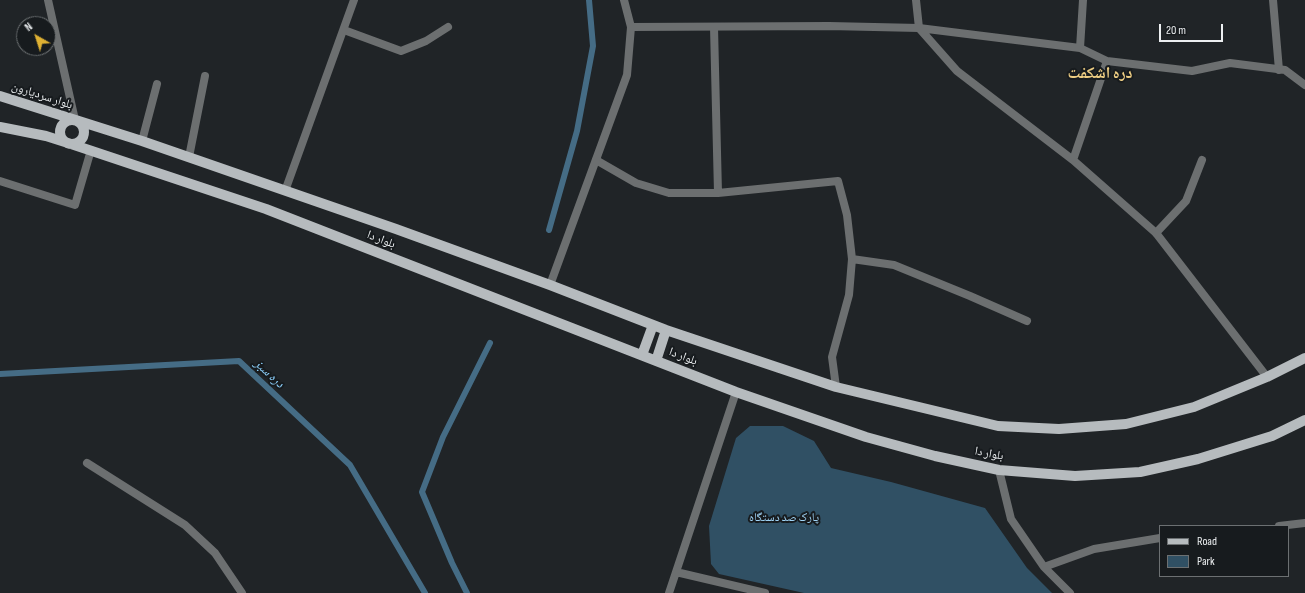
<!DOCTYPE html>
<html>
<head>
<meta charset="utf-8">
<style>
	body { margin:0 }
	#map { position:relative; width:1305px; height:593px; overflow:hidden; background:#202427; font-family:"Sofia Sans Condensed",sans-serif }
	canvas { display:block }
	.legend { position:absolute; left:1159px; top:525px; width:130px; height:52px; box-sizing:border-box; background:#171b1e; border:1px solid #6c7072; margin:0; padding:5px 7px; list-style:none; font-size:12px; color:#eceff1 }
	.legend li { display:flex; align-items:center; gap:8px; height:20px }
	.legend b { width:20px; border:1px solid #6c7072 }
	.north { position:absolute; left:16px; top:16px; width:40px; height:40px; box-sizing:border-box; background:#171b1e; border:1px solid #6c7072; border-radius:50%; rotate:321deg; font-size:11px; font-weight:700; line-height:16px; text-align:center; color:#eceff1 }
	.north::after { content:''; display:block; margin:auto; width:14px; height:18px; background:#dfb133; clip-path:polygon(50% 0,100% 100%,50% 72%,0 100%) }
	.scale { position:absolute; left:1159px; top:24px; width:64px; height:18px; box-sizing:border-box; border:2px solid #eceff1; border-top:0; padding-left:5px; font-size:12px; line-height:14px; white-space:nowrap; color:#eceff1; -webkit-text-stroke:3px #171b1e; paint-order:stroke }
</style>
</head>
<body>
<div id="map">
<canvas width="1305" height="593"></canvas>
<ul class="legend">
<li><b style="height:5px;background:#b6bbbe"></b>Road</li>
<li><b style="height:11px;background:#305064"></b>Park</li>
</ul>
<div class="north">N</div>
<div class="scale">20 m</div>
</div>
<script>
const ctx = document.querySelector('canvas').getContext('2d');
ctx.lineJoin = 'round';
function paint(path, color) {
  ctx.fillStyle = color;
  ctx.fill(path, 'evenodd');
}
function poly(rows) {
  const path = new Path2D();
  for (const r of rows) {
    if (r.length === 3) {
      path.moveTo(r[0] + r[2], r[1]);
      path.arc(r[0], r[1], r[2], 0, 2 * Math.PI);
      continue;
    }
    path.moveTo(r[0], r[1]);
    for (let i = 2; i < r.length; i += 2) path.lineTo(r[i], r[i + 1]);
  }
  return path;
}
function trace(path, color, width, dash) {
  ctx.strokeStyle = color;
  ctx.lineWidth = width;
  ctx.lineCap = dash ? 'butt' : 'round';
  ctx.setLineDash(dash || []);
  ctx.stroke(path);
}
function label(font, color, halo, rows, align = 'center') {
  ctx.font = font + ' "Sofia Sans Condensed","Noto Naskh Arabic",sans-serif';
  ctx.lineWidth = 4;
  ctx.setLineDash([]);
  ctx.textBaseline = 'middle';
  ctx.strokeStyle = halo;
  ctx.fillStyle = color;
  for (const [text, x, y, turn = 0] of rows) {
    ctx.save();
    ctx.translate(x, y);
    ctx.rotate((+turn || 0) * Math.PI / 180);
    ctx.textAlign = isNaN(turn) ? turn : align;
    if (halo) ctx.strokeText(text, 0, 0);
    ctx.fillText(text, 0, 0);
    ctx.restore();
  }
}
const green = poly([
	[750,426,783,426,814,441,831,468,891,482,985,508,1027,568,1052,593,804,593,719,574,711,564,709,526,736,438]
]);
const stream = poly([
	[549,230,577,131,593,46,589,0],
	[0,374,239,361,350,465,425,593],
	[467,593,452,563,422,492,443,437,490,343]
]);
const service = poly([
	[916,0,919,28],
	[1273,0,1279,70],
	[344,30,401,51,426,41,448,27],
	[596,160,636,183,669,193,718,193,714,27],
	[0,181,75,205,91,150],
	[718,193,838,181,847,215,852,259,849,295,832,357,836,387],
	[1156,233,1186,201,1202,160],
	[852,259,894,265,970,296,1027,321],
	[87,463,185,525,215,553,242,593]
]);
const minor = poly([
	[48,0,75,120],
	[631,27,829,26,919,28],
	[1080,48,1083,0],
	[142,141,157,84],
	[189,157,205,76],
	[1073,160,957,71,919,28,1080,48,1107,61],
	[285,191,354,0],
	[550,285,627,75,631,27,624,0],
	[1267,377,1156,233,1073,160,1107,61,1192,71,1230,63,1285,70,1305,85],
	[999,470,1011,519,1044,567,1070,593],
	[1279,526,1305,523],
	[1044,567,1094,549,1160,538],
	[676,572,765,593],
	[669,593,736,392]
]);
const primary = poly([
	[0,96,142,141,396,229,550,285,666,330,836,387,998,426,1059,429,1126,424,1194,407,1267,377,1305,358],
	[72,132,12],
	[0,127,46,136,68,143,266,209,736,392,866,437,935,456,999,470,1075,476,1140,472,1198,459,1272,436,1305,420],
	[642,355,653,325],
	[656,361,666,330]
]);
const streetNames = [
	["بلوار سردیارون",42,96,18],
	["بلوار دا",381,240,21],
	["بلوار دا",683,357,21],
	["بلوار دا",989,454,11]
];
const parkNames = [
	["پارک صد دستگاه",784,518]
];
const waterNames = [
	["دره سبز",269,374,43]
];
const districtNames = [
	["دره اشکفت",1100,74]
];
paint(green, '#305064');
trace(stream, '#456c85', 6);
trace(service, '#6c6f70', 8);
trace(minor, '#6c6f70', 8);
trace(primary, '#b6bbbe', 10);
label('12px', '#eceff1', '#171b1e', streetNames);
label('12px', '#a1d5f7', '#171b1e', parkNames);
label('italic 13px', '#88caf4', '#171b1e', waterNames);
label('bold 16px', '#edcd83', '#171b1e', districtNames);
</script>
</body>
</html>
